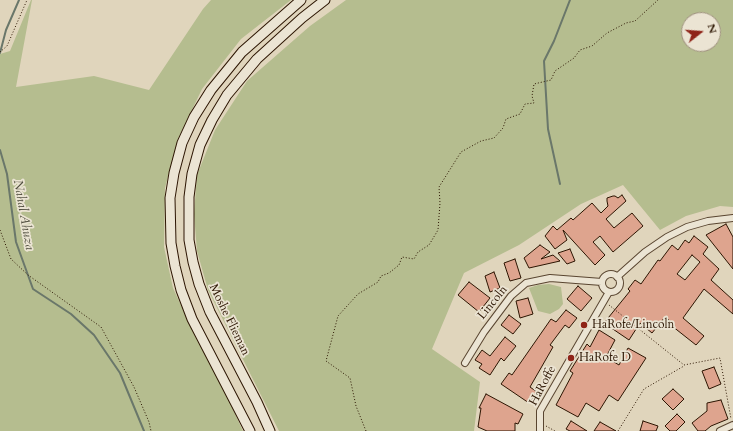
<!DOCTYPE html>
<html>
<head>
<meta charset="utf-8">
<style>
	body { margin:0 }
	#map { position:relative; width:733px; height:431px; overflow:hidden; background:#e0d5bc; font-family:Cardo,serif }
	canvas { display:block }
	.north { position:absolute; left:681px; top:12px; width:40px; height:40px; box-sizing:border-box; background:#ebe4d3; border:1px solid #9f917f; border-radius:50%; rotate:73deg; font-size:11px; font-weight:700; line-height:16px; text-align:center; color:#2c1502 }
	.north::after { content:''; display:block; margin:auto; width:14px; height:18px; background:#8f2418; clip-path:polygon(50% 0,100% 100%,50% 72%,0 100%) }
</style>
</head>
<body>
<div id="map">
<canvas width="733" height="431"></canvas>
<div class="north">N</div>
</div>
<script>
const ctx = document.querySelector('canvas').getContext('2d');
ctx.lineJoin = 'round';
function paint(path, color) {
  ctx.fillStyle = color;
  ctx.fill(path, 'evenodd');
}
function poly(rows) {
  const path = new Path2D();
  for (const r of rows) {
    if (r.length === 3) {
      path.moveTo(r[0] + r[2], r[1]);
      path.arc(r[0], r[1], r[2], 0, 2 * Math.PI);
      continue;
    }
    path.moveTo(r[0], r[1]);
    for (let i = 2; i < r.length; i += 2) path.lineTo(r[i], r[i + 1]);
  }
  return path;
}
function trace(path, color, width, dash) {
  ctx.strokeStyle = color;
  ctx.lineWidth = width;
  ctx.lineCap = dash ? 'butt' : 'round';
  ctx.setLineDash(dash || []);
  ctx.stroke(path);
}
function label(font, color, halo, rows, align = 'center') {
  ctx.font = font + ' Cardo,serif';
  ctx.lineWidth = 3.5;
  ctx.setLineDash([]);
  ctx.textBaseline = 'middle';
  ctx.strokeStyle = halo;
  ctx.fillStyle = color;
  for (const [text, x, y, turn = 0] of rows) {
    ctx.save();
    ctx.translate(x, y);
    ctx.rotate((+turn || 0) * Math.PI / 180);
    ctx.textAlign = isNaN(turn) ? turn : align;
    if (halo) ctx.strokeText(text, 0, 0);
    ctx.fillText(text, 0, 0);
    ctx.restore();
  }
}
const green = poly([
	[31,0,32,0,16,87,94,76,149,90,203,9,211,0,291,0,241,39,202,89,178,139,165,188,164,247,173,288,198,342,223,388,243,431,0,431,0,54,10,51],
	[346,0,733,0,733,207,720,206,686,216,660,230,623,185,581,204,519,245,464,273,432,349,480,382,474,431,279,431,208,290,197,251,194,214,197,175,215,130,247,81,310,26],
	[689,20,713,20,713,44,689,44],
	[549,284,561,287,563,304,559,309,550,314,538,311,529,288,538,285]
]);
const stream = poly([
	[0,53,6,30,19,0],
	[0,150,7,174,16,242,33,289,71,314,94,335,120,373,144,431],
	[560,184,548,129,544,61,554,41,570,0]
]);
const building = poly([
	[622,195,626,201,606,219,614,228,632,213,643,226,613,252,600,236,593,242,605,255,595,265,563,230,567,240,555,249,545,236,553,226,557,230,571,218,573,220,592,203,601,213,608,206,607,201,607,198,613,196,615,196,618,198,622,195],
	[726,224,733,237,733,269,706,235,726,224],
	[694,236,708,247,703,254,719,269,711,280,733,300,733,314,704,289,683,318,704,336,696,345,672,326,674,324,665,317,652,333,640,323,629,340,604,323,630,291,628,289,635,280,641,284,658,260,660,261,672,245,678,250,685,240,689,243,694,236],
	[692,255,700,262,685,280,677,274,692,255],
	[540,245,550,252,541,259,553,255,560,261,529,268,524,258,540,245],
	[570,249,575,261,567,264,558,253,570,249],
	[515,259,521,278,510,281,504,263,515,259],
	[494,272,500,288,490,292,485,276,494,272],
	[469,282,490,298,479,312,458,295,469,282],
	[578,286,592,298,581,311,567,299,578,286],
	[528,298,533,314,520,318,516,301,528,298],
	[566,310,577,318,569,328,565,325,550,345,553,347,530,387,537,392,529,403,501,384,509,373,512,375,551,319,556,322,566,310],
	[509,315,521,324,513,334,501,325,509,315],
	[599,330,615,340,606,357,619,365,628,348,646,358,618,401,609,395,599,411,586,403,578,417,556,405,573,373,570,371,587,344,590,347,599,330],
	[505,337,516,346,504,361,501,358,490,375,479,368,482,364,475,360,482,350,490,356,505,337],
	[714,367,721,384,709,389,702,371,714,367],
	[673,389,684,399,673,410,662,399,673,389],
	[486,394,523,414,518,424,515,423,515,431,487,431,478,427,481,408,479,408,486,394],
	[721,400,728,419,711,426,705,431,698,431,692,423,707,411,707,403,721,400],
	[677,414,685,422,676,431,670,431,665,426,677,414],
	[571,421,587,431,570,431,566,429,571,421],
	[643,421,658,426,656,431,640,431,643,421],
	[600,422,616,431,594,431,600,422]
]);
const path = poly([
	[0,52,7,46,27,0],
	[0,230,11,259,28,275,101,327,134,387,149,422,151,431],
	[609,305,684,365,720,358,731,419],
	[546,426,555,431],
	[366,431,356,406,350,378,326,361,338,316,358,294,378,282,381,276,389,273,399,265,402,257,414,259,418,252,429,245,438,230,440,203,439,187,461,152,481,141,494,138,503,128,506,119,520,114,525,104,534,103,532,96,534,84,551,80,555,71,574,58,580,50,592,46,607,33,626,23,635,21,658,0],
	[618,431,644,389,684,366]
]);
const street = poly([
	[611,283,9],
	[617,277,645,252,667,237,687,227,708,221,733,218],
	[465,363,484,332,511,296,526,283,550,278,602,282],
	[540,431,540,411,609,292],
	[720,431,733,425]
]);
const secondary = poly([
	[250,431,192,319,181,290,175,266,171,243,170,198,174,173,182,143,194,117,211,90,242,52,301,0],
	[270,431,257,402,210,312,199,284,193,262,189,240,189,197,192,174,200,145,212,120,227,95,257,59,302,18,325,0]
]);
const markers = [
	[584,325,4,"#8f2418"],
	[571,358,4,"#8f2418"]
];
const streetNames = [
	["Lincoln",493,303,-51],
	["Moshe Flieman",229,320,64],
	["HaRoffe",543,386,-62]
];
const poiNames = [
	["HaRofe/Lincoln",592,325],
	["HaRofe D",579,358]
];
const waterNames = [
	["Nahal Ahuza",23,215,80]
];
paint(green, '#b5bd8f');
trace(stream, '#6a776a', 2);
paint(building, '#dea48e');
trace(building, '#2c1502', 1);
trace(street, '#594530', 8);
trace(secondary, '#2c1502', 11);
trace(path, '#2c1502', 1, [1, 2]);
trace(street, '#ebe4d3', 6);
trace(secondary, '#ebe4d3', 9);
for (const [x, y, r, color] of markers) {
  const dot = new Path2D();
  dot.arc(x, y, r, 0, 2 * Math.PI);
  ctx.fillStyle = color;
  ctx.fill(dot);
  trace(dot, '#ebe4d3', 1.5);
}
label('12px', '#2c1502', '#ebe4d3', streetNames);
label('12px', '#2c1502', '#ebe4d3', poiNames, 'left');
label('italic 13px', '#504e3f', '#ebe4d3', waterNames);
</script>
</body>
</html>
